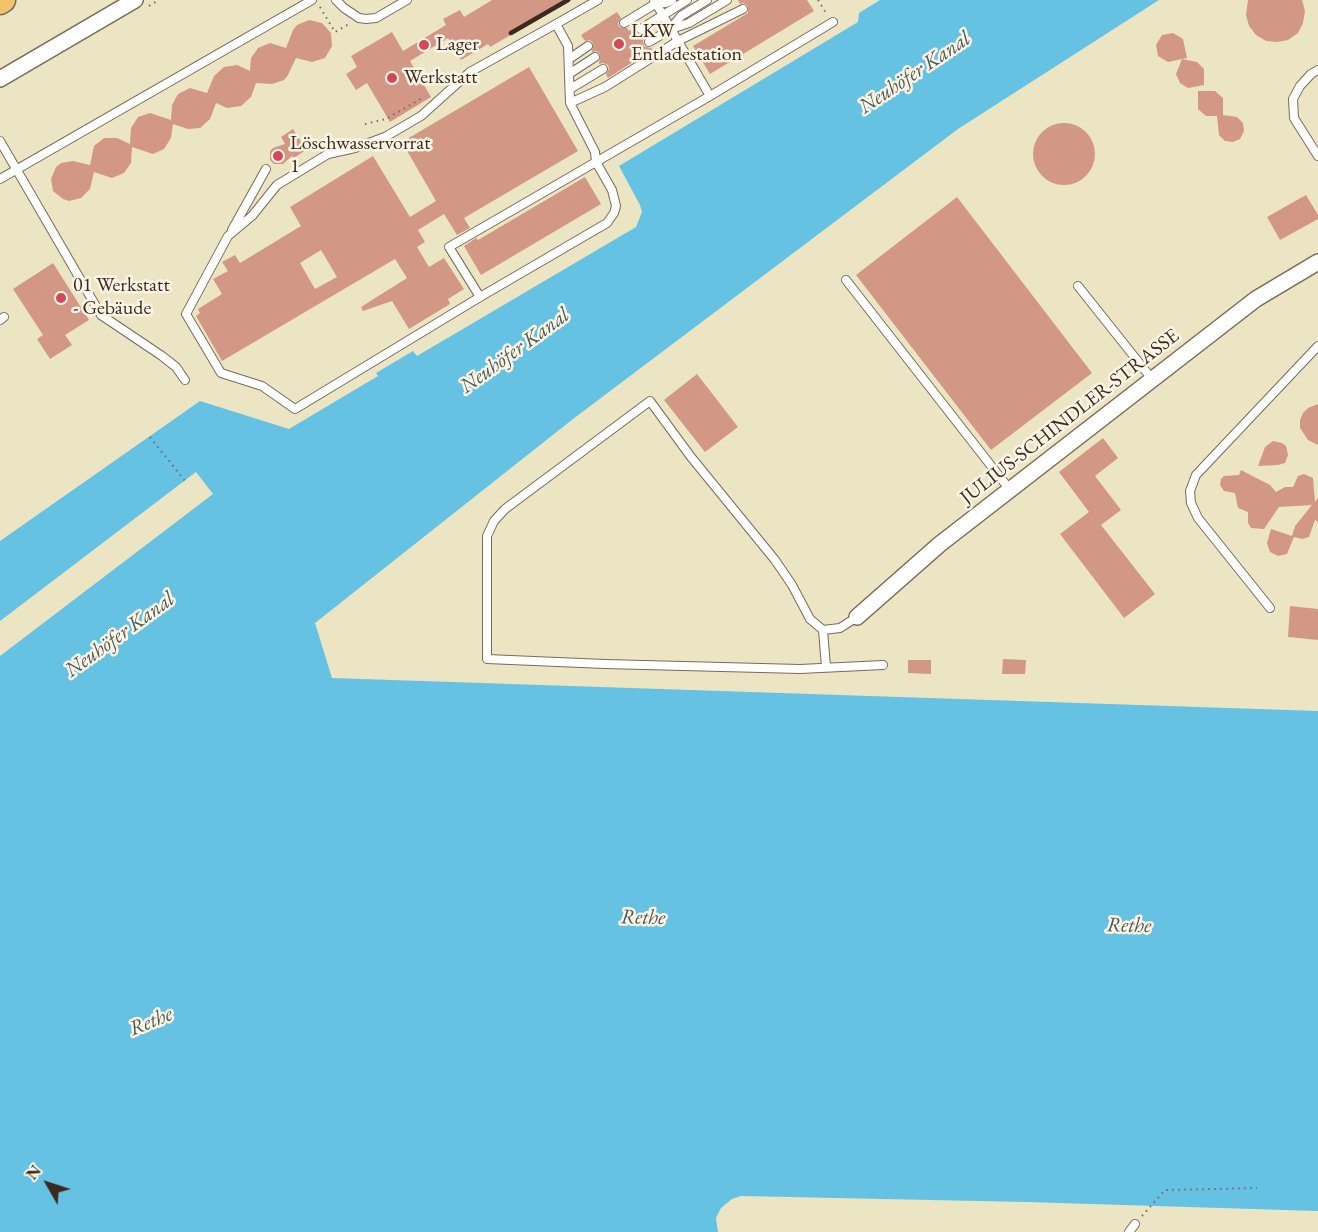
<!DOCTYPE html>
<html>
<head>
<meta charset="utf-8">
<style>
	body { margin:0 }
	#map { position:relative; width:1318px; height:1232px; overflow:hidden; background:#ece5c4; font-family:"EB Garamond",serif }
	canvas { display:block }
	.north { position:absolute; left:18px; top:1154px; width:60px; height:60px; -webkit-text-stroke:4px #fcf5e5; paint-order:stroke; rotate:309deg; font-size:16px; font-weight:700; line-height:24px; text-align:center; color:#3b2a1e }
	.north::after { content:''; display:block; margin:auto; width:21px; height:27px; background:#3b2a1e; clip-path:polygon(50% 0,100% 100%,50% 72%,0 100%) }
</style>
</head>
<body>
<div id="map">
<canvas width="1318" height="1232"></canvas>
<div class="north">N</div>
</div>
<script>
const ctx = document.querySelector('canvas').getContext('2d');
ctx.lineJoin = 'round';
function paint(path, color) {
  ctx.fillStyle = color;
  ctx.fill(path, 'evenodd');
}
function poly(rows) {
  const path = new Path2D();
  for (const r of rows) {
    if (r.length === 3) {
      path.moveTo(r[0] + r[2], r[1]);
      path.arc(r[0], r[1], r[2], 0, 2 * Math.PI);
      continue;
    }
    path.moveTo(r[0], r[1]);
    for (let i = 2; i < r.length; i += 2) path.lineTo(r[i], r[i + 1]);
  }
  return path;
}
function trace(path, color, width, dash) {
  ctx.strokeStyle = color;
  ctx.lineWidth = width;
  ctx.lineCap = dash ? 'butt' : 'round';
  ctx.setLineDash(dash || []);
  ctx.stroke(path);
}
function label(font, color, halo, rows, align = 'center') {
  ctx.font = font + ' "EB Garamond",serif';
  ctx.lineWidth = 5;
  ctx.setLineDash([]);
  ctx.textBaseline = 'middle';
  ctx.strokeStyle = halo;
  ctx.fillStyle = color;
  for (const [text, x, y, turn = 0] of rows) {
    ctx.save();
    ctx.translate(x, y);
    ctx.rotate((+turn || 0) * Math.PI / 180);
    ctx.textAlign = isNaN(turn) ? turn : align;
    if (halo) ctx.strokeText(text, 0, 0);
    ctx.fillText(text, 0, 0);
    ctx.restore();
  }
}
const water = poly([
	[880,0,1159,0,958,129,573,419,315,623,332,678,1318,711,1318,1211,1026,1202,741,1196,732,1199,721,1208,716,1218,718,1232,0,1232,0,541,200,401,289,429,378,376,376,373,413,351,417,356,636,227,642,212,640,205,619,166,858,22,859,13]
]);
const pier = poly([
	[196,472,213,494,0,656,0,621]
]);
const building = poly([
	[492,0,571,0,490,47,488,44,461,60,448,38,410,61,431,97,390,122,367,83,356,90,346,74,357,67,351,56,392,32,403,51,446,25,443,19,460,10,464,17],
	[738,0,807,0,814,11,710,74,693,46,748,13,748,6,744,3,740,4],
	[1248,0,1302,0,1305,11,1303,23,1298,33,1288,40,1277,42,1266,41,1256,35,1249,26,1246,15],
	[617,12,621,18,618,23,619,27,627,28,629,31,636,27,636,33,641,35,644,34,646,37,643,41,644,46,653,49,608,78,606,74,609,69,608,65,603,63,599,64,600,54,597,51,592,52,593,43,590,40,585,41,581,35],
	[309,20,322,23,331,33,332,46,325,58,312,62,296,58,288,75,284,80,272,84,256,83,251,97,241,106,227,108,216,103,210,119,200,128,188,129,173,124,171,138,164,149,153,154,132,147,131,163,124,173,112,178,94,172,90,189,81,198,69,201,63,199,53,191,51,179,56,167,61,163,73,161,90,165,94,146,104,138,117,138,130,144,131,128,138,117,150,113,171,120,172,105,178,94,190,88,207,93,214,76,224,67,237,65,250,71,251,58,258,48,270,43,286,48,293,30,297,25],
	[1173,33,1183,39,1187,58,1182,59,1197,62,1204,69,1204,85,1188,88,1180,83,1176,74,1182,59,1168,62,1158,56,1156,45,1162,35],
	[529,67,578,151,464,218,470,228,457,235,444,214,418,230,425,242,417,247,429,267,444,258,464,289,448,299,450,304,409,329,392,301,363,311,361,307,407,278,395,259,222,361,196,316,200,313,198,309,222,294,213,279,228,271,222,262,235,255,240,263,301,226,290,207,373,156,410,217,436,201,402,142],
	[321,250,337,277,315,289,300,263],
	[1198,91,1215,91,1223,98,1223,115,1237,117,1243,123,1244,131,1240,139,1233,142,1225,141,1219,135,1217,116,1206,116,1198,109],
	[1064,154,31],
	[293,129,306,150,294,158,292,156,283,164,274,164,270,160,270,151,273,148,285,144,281,137],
	[585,177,601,204,481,275,464,246,476,238,478,240],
	[1306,195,1318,215,1318,219,1280,240,1267,217],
	[957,197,1092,373,991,450,856,275],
	[53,263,89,320,65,335,72,345,50,359,37,339,43,335,13,289],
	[697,374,738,427,705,452,664,400],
	[1318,404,1318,445,1308,440,1300,428,1300,420,1303,413,1308,408],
	[1103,438,1118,458,1095,476,1121,510,1101,525,1155,594,1124,618,1060,534,1089,512,1059,472],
	[1273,441,1282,443,1286,446,1288,455,1285,463,1278,465,1258,466,1265,447],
	[1241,470,1270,485,1276,492,1285,487,1293,487,1298,476,1304,474,1313,478,1315,502,1318,498,1318,522,1315,520,1309,537,1302,539,1294,537,1287,554,1278,556,1270,552,1267,543,1271,529,1292,536,1295,526,1312,505,1279,507,1264,529,1251,528,1248,523,1248,512,1238,508,1235,493,1224,491,1220,485,1221,479,1224,476,1239,475],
	[1290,606,1318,609,1318,640,1288,637],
	[1003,659,1026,660,1025,674,1002,674],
	[908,660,931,660,931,674,908,673]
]);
const path = poly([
	[818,0,826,13],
	[149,6,159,0],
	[320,7,335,32,349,24],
	[365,124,386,119,424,97],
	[150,437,185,481],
	[1142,1216,1165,1190,1257,1188]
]);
const lane = poly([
	[336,0,344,8,359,18,366,19,376,18,407,0],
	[654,0,710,96],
	[655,4,666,3,672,0],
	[624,23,655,4,657,0],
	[556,24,568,46,570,103,595,152,596,162,612,190,616,206,614,213,607,223,480,297,295,409,262,386,221,373,186,314,228,236,252,216,277,185,328,154,355,148,385,137,421,116,470,72,556,24,598,0],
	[671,28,681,16,707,0],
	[641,29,687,0],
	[649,42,671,29,689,23,727,0],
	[569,59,588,46],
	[1318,70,1311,74,1300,86,1293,99,1294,118,1318,156],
	[569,74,595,57],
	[570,89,603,69],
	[570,103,605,87,678,41,743,9],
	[0,141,101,315,162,356,176,367,185,380],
	[0,179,312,0],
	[232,230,266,169],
	[846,280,1010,490],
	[1078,286,1152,379],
	[480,297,449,247,710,96,833,22],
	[0,320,4,317],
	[1270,608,1198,518,1191,503,1190,491,1196,475,1318,346],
	[857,617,840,628,823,630,810,619,792,585,775,560,691,457,650,401,505,509,494,521,487,536,487,659,605,664,800,669,883,665],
	[823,630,826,667],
	[1129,1232,1135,1224]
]);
const street = poly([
	[0,79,135,0],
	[857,617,940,544,1256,299,1318,262]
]);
const primary = poly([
	[0,2,3,0]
]);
const rail = poly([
	[511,33,568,0]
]);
const markers = [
	[619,44,6,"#d1495b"],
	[424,45,6,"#d1495b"],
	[392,78,6,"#d1495b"],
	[278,156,6,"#d1495b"],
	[61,298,6,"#d1495b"]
];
const poiNames = [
	["LKW",631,32],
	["Entladestation",631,55],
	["Lager",436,45],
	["Werkstatt",404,78],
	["Löschwasservorrat",290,144],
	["1",290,167],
	["01 Werkstatt",73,286],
	["- Gebäude",73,309]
];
const streetNames = [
	["JULIUS-SCHINDLER-STRASSE",1070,417,-38]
];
const waterNames = [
	["Neuhöfer Kanal",915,73,-34],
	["Neuhöfer Kanal",515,351,-36],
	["Neuhöfer Kanal",120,635,-36],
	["Rethe",643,918,1],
	["Rethe",1129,926,1],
	["Rethe",151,1022,-22]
];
paint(water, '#65c2e3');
paint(pier, '#ece5c4');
paint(building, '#d39785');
trace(lane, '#796b58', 10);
trace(street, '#796b58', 18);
trace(primary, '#796b58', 27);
trace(path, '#796b58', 2, [1.5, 4.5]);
trace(lane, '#fff', 8);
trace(street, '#fff', 15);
trace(primary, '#f2c36a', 24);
trace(rail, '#3b2a1e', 4.5);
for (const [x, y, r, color] of markers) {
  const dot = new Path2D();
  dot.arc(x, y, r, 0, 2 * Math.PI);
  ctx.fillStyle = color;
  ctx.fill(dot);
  trace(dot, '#fcf5e5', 2);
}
label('20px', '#3b2a1e', '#fcf5e5', poiNames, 'left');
label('20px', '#3b2a1e', '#fcf5e5', streetNames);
label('italic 21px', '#485859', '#fcf5e5', waterNames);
</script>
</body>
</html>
